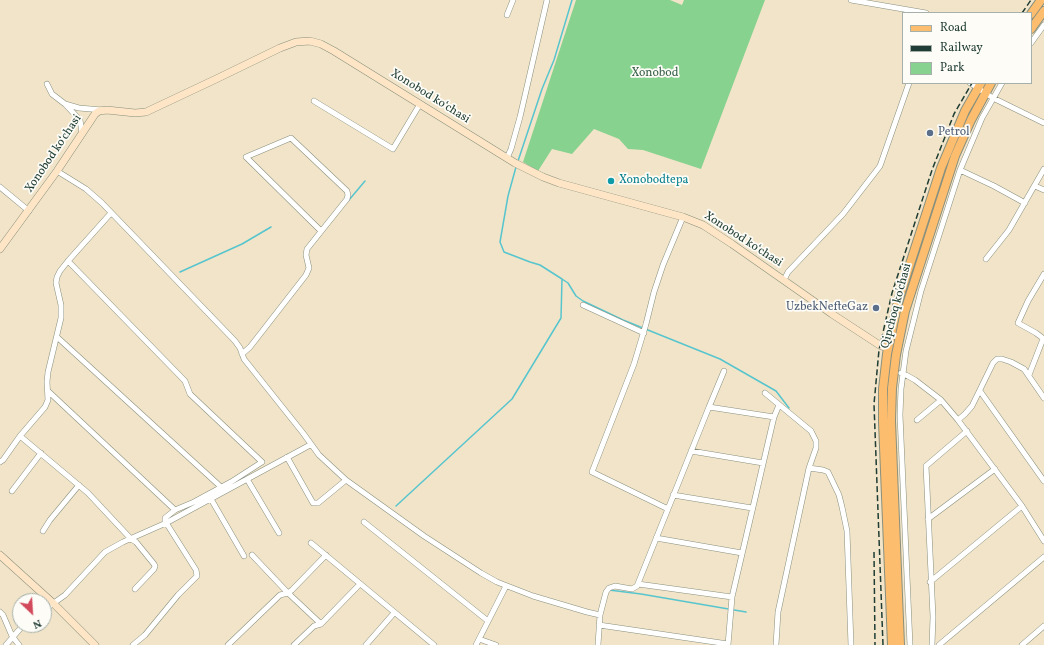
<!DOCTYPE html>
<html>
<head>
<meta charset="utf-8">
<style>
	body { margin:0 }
	#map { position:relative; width:1044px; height:645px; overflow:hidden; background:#f2e4c8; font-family:Vollkorn,serif }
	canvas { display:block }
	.legend { position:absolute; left:902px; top:12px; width:130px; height:72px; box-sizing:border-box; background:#fdfcf7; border:1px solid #a4b0a9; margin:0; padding:5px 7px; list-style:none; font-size:12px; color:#1f3d34 }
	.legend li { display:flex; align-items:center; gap:8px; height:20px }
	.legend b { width:20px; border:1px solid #a4b0a9 }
	.north { position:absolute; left:12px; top:593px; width:40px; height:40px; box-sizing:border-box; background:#fdfcf7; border:1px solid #a4b0a9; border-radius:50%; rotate:155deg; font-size:11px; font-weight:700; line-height:16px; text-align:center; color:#1f3d34 }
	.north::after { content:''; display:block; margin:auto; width:14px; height:18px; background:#d1495b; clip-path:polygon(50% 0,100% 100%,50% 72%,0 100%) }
</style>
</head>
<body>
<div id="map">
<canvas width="1044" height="645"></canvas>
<ul class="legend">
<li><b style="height:5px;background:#fcbd6f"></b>Road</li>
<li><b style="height:5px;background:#1f3d34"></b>Railway</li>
<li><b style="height:11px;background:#87d28f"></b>Park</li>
</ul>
<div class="north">N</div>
</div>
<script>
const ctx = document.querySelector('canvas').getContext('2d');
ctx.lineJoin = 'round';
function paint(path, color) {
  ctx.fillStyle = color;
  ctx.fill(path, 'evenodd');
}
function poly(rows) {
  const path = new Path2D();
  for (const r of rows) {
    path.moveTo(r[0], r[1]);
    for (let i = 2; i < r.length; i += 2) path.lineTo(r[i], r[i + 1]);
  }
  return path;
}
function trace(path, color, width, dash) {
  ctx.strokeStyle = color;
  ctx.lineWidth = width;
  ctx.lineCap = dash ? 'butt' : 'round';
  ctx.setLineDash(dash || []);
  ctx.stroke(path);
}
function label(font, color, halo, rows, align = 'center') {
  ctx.font = font + ' Vollkorn,serif';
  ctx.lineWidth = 3.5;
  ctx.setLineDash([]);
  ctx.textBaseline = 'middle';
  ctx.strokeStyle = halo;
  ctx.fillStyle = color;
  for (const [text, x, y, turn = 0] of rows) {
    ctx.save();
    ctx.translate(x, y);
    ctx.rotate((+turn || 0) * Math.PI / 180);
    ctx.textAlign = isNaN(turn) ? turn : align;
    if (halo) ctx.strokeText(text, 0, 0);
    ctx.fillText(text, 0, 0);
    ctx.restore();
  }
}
const green = poly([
	[576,0,670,0,682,5,684,0,765,0,701,169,643,150,628,149,619,139,594,129,572,154,552,149,538,171,523,162]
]);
const stream = poly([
	[518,161,542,89,554,60,572,0],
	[349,200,365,181],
	[180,272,242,244,271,227],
	[562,279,568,283,576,296,583,301,623,320,720,359,776,391,789,408],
	[396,506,512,399,561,318,562,279,540,265,530,262,504,252,500,242,508,196,516,167],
	[609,590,641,594,746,612]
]);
const street = poly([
	[851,0,926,13],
	[507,15,513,0],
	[1031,43,1044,25],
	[970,83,993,98,1044,123],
	[47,84,52,94,65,104],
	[314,101,393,149,420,104],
	[82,133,80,120,65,104,79,108,102,110],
	[507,158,511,149,520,117,547,0],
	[960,170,994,186,1025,203],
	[57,171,86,189,102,203,235,341,240,348,244,359,303,433,319,455,346,480,424,536,481,573,497,582,533,596,587,612,600,615],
	[1035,186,1044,190],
	[0,187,29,211],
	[986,259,1009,230,1044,169],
	[68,261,185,381,190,394,262,462,231,482,194,502,175,510,165,518,165,521,196,570,197,576,178,595,145,635,133,645],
	[1044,274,1028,301,1018,323,1036,333,1044,339],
	[784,280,788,272,843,214,880,166,909,83],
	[583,305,644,333],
	[57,337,221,487],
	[242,354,250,347,306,275,309,268,306,255,307,249,347,199,348,195,347,191,291,138,246,157,321,231],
	[901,373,906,375,915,380,941,400,958,420,1022,506,1044,541],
	[1029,375,1043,339],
	[48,391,175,510],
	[980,391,1044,481],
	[765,393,811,431,816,441,816,448,809,468,778,612,776,645],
	[709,407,724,371],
	[917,420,941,400],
	[958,420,965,414,972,406,993,363,997,359,1002,359,1011,362,1024,369,1044,398],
	[20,436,88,493,131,539,136,542,154,564,155,566,154,569,135,589],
	[691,451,763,463],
	[287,457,313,503,318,503,346,480],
	[0,462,3,460,20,436,45,407,48,400,47,382,48,372,61,318,61,305,56,283,57,277,60,271,68,261,111,213],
	[809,468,823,470,828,472,839,495,842,507,847,531,851,645],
	[247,479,279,533],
	[12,491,41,453],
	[673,495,752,508],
	[211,499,244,556],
	[668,509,592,472,634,364,646,324,654,292,663,265,683,217],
	[928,519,995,469],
	[364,522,488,621],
	[43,531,50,520,79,485],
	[656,538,742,553],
	[311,543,434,645],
	[252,555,288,593,321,624],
	[930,582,1022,506],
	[638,584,732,597],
	[44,610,65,595,105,552,123,542,166,523,310,445],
	[0,612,3,615,12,636,19,645],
	[599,625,728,644],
	[479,639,496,645],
	[6,645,19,630,24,625],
	[228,645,280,595,288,593,292,590,326,555],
	[294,645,314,626,321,624,360,584],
	[366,645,394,613],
	[476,645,506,586],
	[598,645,600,615,606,592,609,588,615,586,632,589,637,586,709,407,774,417],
	[728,645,732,597,774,417,779,405],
	[910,645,900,415,901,389,906,351,921,291,960,170,982,118,1002,83],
	[932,645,933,617,926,466,967,431],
	[939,645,1044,557],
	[1022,645,1044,626]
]);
const secondary = poly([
	[0,249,57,171,95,114,99,111,107,110,135,113,146,112,214,80,280,48,296,42,310,41,321,44,334,51,515,163,543,177,559,183,683,217,703,225,732,244,832,314,881,346,888,348],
	[0,555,53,603,95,645]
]);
const primary = poly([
	[1031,14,1041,0],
	[1031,29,1044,11],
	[892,645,883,422,883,389,887,354,898,301,941,168,965,111,981,83],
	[900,645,891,421,892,388,896,355,905,311,955,156,971,120,991,83]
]);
const rail = poly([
	[1022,13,1031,0],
	[874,552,875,645],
	[883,645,874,404,879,350,892,293,932,170,954,114,972,83]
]);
const markers = [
	[930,133,4,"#5c6f8a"],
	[611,181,4,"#0f9aa8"],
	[876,308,4,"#5c6f8a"]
];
const parkNames = [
	["Xonobod",655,74]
];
const streetNames = [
	["Xonobod koʻchasi",430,97,32],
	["Xonobod koʻchasi",54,154,-56],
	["Xonobod koʻchasi",743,240,33],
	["Qipchoq ko'chasi",897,306,-75]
];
const serviceNames = [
	["Petrol",938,133],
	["UzbekNefteGaz",868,308,"right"]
];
const cultureNames = [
	["Xonobodtepa",619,181]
];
paint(green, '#87d28f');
trace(stream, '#57c5ce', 1.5);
trace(street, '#88907e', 6);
trace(secondary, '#88907e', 8);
trace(primary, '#88907e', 10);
trace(street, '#fff', 5);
trace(secondary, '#fee5c5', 7);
trace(primary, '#fcbd6f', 8);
trace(rail, '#1f3d34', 1.5, [6, 3]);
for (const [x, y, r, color] of markers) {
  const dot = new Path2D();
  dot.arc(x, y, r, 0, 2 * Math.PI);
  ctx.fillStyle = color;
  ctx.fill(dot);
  trace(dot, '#fdfcf7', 1.5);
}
label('12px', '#39624b', '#fdfcf7', parkNames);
label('12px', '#1f3d34', '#fdfcf7', streetNames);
label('12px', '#4e5e75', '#fdfcf7', serviceNames, 'left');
label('12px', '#0d838f', '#fdfcf7', cultureNames, 'left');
</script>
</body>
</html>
